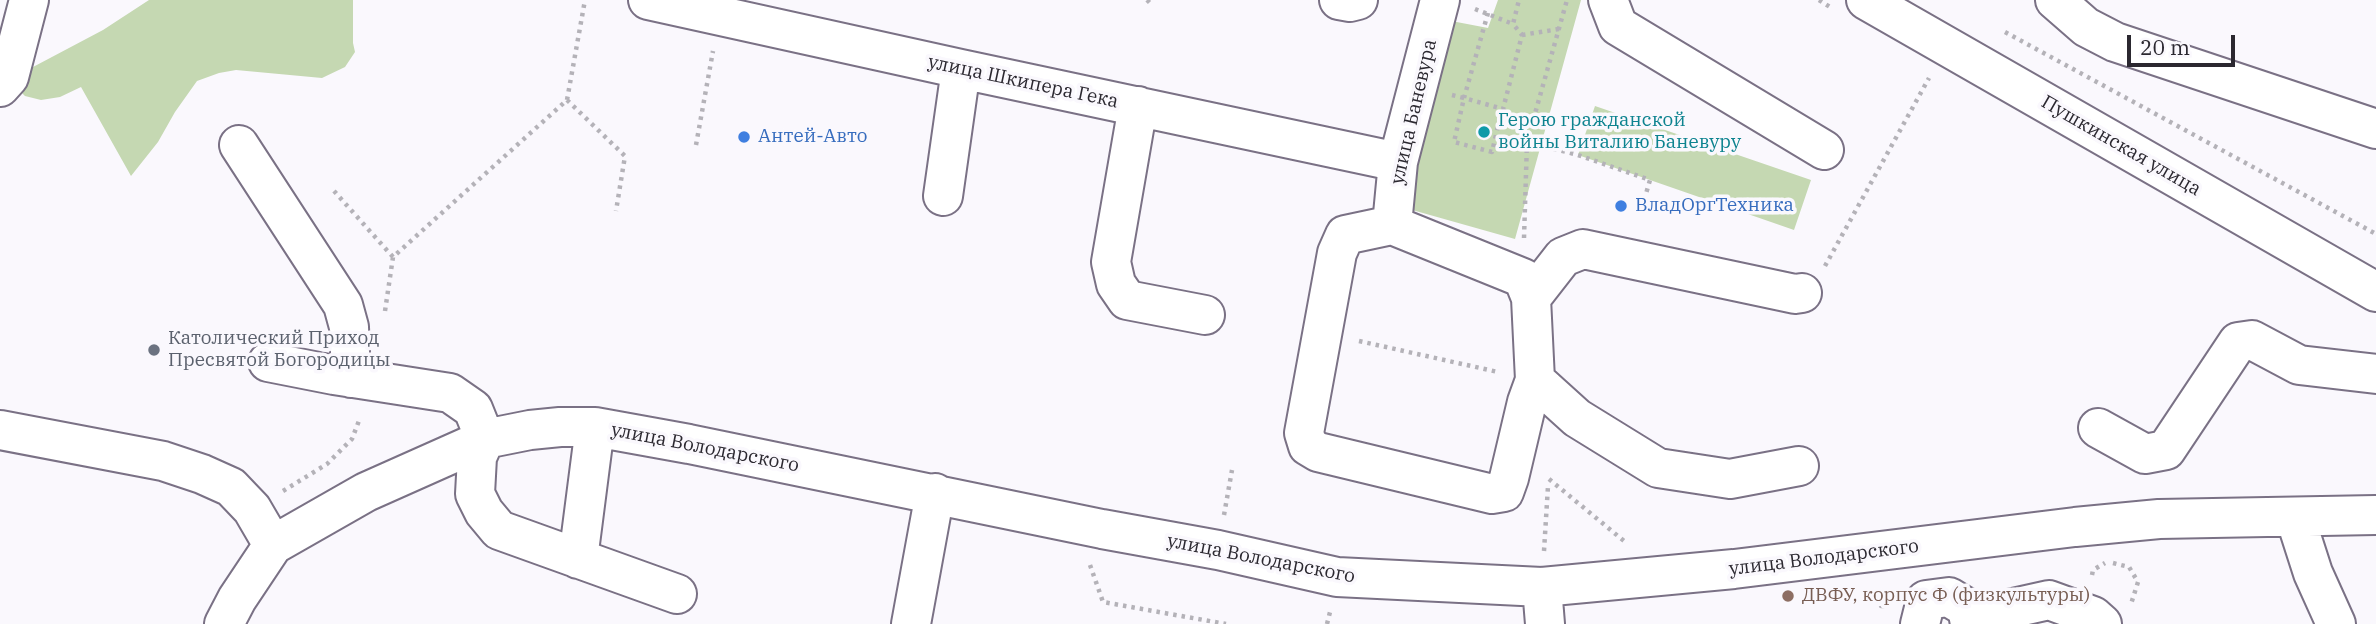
<!DOCTYPE html>
<html>
<head>
<meta charset="utf-8">
<style>
	body { margin:0 }
	#map { position:relative; width:2376px; height:624px; overflow:hidden; background:#faf8fd; font-family:"IBM Plex Serif",serif }
	canvas { display:block }
	.scale { position:absolute; left:2127px; top:35px; width:108px; height:32px; box-sizing:border-box; border:4px solid #2b2830; border-top:0; padding-left:9px; font-size:21px; line-height:24px; white-space:nowrap; color:#2b2830; -webkit-text-stroke:5px #faf8fd; paint-order:stroke }
</style>
</head>
<body>
<div id="map">
<canvas width="2376" height="624"></canvas>
<div class="scale">20 m</div>
</div>
<script>
const ctx = document.querySelector('canvas').getContext('2d');
ctx.lineJoin = 'round';
function paint(path, color) {
  ctx.fillStyle = color;
  ctx.fill(path, 'evenodd');
}
function poly(rows) {
  const path = new Path2D();
  for (const r of rows) {
    path.moveTo(r[0], r[1]);
    for (let i = 2; i < r.length; i += 2) path.lineTo(r[i], r[i + 1]);
  }
  return path;
}
function trace(path, color, width, dash) {
  ctx.strokeStyle = color;
  ctx.lineWidth = width;
  ctx.lineCap = dash ? 'butt' : 'round';
  ctx.setLineDash(dash || []);
  ctx.stroke(path);
}
function label(font, color, halo, rows, align = 'center') {
  ctx.font = font + ' "IBM Plex Serif",serif';
  ctx.lineWidth = 7;
  ctx.setLineDash([]);
  ctx.textBaseline = 'middle';
  ctx.strokeStyle = halo;
  ctx.fillStyle = color;
  for (const [text, x, y, turn = 0] of rows) {
    ctx.save();
    ctx.translate(x, y);
    ctx.rotate((+turn || 0) * Math.PI / 180);
    ctx.textAlign = isNaN(turn) ? turn : align;
    if (halo) ctx.strokeText(text, 0, 0);
    ctx.fillText(text, 0, 0);
    ctx.restore();
  }
}
const green = poly([
	[149,0,353,0,353,43,355,52,345,67,322,78,236,70,219,73,197,81,175,112,158,142,131,176,81,87,60,97,41,100,25,96,18,89,16,76,103,30],
	[1498,0,1581,0,1515,239,1391,204,1441,19,1488,28],
	[1595,106,1811,180,1794,230,1578,155]
]);
const path = poly([
	[1147,0,1150,3],
	[1819,0,1830,7],
	[1475,9,1513,24,1519,0],
	[1488,13,1464,98,1503,109,1522,35,1513,24],
	[2005,32,2376,234],
	[1522,35,1559,29],
	[1452,95,1464,98,1454,142,1492,152,1502,109],
	[567,100,625,156,616,211],
	[1503,109,1527,142,1578,155,1650,180,1641,211],
	[696,145,713,51],
	[334,191,393,257],
	[1524,238,1527,142,1567,0],
	[1825,266,1929,78],
	[385,311,393,257,567,100,585,0],
	[1359,341,1498,372],
	[1549,479,1624,541],
	[283,491,327,464,352,439,360,418],
	[1224,515,1232,470],
	[1544,551,1548,486],
	[2113,563,2129,567,2138,582,2131,604],
	[1090,565,1103,602,1226,624],
	[2092,575,2093,570,2105,563],
	[1879,589,1881,606,1886,606],
	[1327,624,1330,612]
]);
const minor = poly([
	[648,0,961,69,1398,162],
	[1339,0,1350,2,1358,0],
	[1608,0,1618,26,1824,150],
	[2055,0,2086,27,2115,42,2376,129],
	[0,87,9,77,29,0],
	[1138,106,1111,262,1116,284,1127,300,1205,315],
	[239,145,343,305,349,327,351,378],
	[943,196,961,69],
	[1392,225,1523,278,1531,298,1535,380,1527,402,1509,478,1504,492,1492,494,1318,452,1308,446,1304,433,1337,253,1345,235,1392,225],
	[1392,225,1398,162,1440,0],
	[1531,298,1563,257,1583,249,1795,294,1802,293],
	[268,362,334,375,450,393,473,409,485,439,477,457,475,494,484,512,499,530,677,594],
	[1535,380,1577,418,1658,468,1730,479,1799,466],
	[2098,428,2145,454,2166,450,2238,342,2252,340,2299,365,2376,374],
	[0,430,163,461,202,474,231,487,252,509,273,545],
	[2295,517,2313,573,2336,624],
	[578,559,595,427],
	[1542,587,1545,624],
	[224,624,237,599,273,545,366,492,485,439,530,430,560,427,595,427,689,444,1102,529,1218,550,1337,577,1542,587,1734,569,2075,527,2159,519,2376,515],
	[911,624,935,493],
	[1920,624,1926,600,1949,597,1967,608,1970,624],
	[1985,624,2004,610,2049,600,2093,616,2102,624]
]);
const major = poly([
	[1866,0,2376,292]
]);
const markers = [
	[1484,132,7,"#0f9aa8"],
	[744,137,7,"#3f7fe0"],
	[1621,206,7,"#3f7fe0"],
	[154,350,7,"#6b7280"],
	[1788,596,7,"#8d6e63"]
];
const streetNames = [
	["улица Шкипера Гека",1023,82,12],
	["улица Баневура",1414,112,-77],
	["Пушкинская улица",2121,146,30],
	["улица Володарского",705,448,11],
	["улица Володарского",1824,558,-7],
	["улица Володарского",1261,559,11]
];
const cultureNames = [
	["Герою гражданской",1498,121],
	["войны Виталию Баневуру",1498,143]
];
const shopNames = [
	["Антей-Авто",758,137],
	["ВладОргТехника",1635,206]
];
const worshipNames = [
	["Католический Приход",168,339],
	["Пресвятой Богородицы",168,361]
];
const educationNames = [
	["ДВФУ, корпус Ф (физкультуры)",1802,596]
];
paint(green, '#c5d8b2');
trace(minor, '#7a7185', 42);
trace(major, '#7a7185', 42);
trace(path, '#b4b2b8', 4.5, [3.5, 5]);
trace(minor, '#fff', 38);
trace(major, '#fff', 38);
for (const [x, y, r, color] of markers) {
  const dot = new Path2D();
  dot.arc(x, y, r, 0, 2 * Math.PI);
  ctx.fillStyle = color;
  ctx.fill(dot);
  trace(dot, '#faf8fd', 2.5);
}
label('19px', '#2b2830', '#faf8fd', streetNames);
label('19px', '#0d838f', '#faf8fd', cultureNames, 'left');
label('19px', '#366cbe', '#faf8fd', shopNames, 'left');
label('19px', '#5b616d', '#faf8fd', worshipNames, 'left');
label('19px', '#785e54', '#faf8fd', educationNames, 'left');
</script>
</body>
</html>
